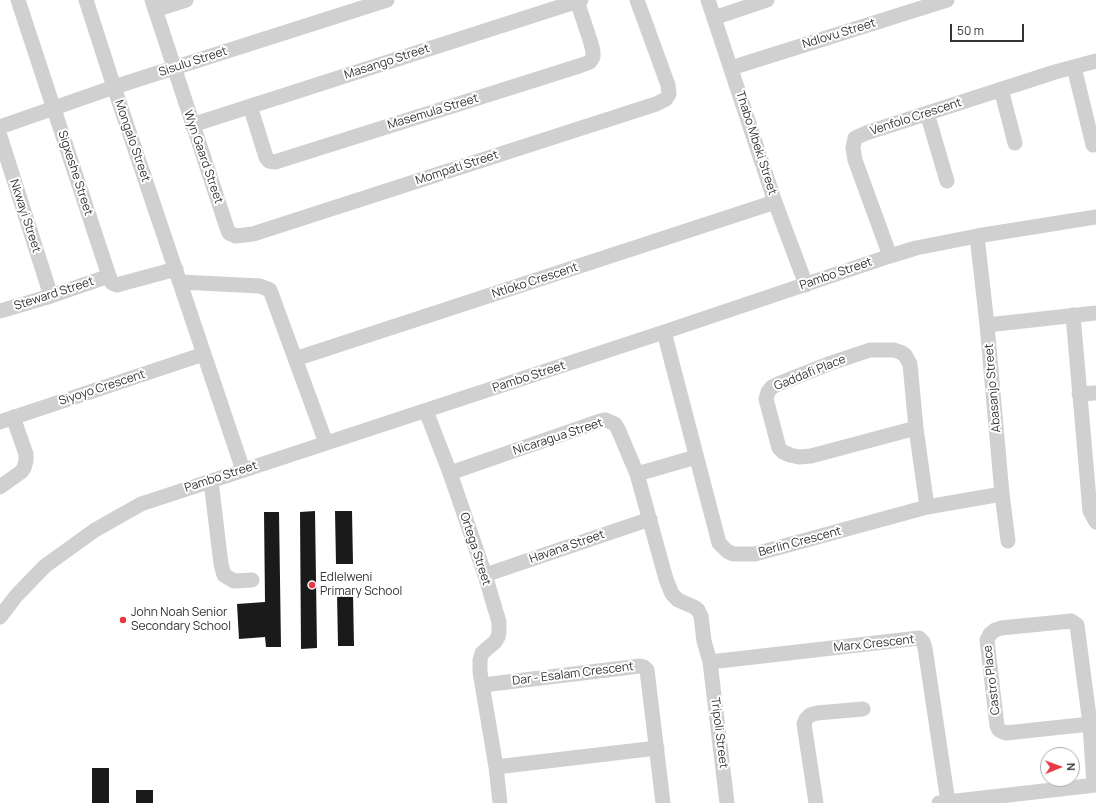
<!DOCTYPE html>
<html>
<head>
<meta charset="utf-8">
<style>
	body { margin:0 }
	#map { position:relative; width:1096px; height:803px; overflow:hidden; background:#fff; font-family:Manrope,sans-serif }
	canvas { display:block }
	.north { position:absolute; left:1040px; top:747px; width:40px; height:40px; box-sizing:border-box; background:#fff; border:1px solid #adadad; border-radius:50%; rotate:89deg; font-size:11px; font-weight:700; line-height:16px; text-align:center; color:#333 }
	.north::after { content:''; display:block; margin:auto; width:14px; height:18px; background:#e63946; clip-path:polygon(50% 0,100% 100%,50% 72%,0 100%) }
	.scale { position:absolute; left:950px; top:24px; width:74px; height:18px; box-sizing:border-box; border:2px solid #333; border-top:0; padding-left:5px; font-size:12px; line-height:14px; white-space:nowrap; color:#333; -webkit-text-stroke:3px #fff; paint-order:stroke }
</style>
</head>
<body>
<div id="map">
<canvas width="1096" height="803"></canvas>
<div class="north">N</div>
<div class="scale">50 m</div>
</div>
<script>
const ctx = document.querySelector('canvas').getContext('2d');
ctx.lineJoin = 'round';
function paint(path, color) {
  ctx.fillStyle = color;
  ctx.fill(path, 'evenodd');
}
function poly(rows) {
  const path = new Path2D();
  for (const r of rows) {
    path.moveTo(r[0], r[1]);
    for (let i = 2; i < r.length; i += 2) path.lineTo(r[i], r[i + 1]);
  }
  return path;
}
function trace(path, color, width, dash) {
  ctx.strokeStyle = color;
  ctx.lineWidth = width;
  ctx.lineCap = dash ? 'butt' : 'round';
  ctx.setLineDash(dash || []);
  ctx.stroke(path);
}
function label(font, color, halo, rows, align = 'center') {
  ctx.font = font + ' Manrope,sans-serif';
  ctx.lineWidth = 4;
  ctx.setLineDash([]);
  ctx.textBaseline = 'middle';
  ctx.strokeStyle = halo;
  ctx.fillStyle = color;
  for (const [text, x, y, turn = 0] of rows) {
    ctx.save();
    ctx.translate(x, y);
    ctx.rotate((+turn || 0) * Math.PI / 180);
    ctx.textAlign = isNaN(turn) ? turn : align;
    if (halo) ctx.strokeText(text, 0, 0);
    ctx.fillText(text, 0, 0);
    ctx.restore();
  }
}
const building = poly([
	[315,511,317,648,301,649,300,512],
	[335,511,352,511,353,564,336,564],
	[264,512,279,512,281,647,266,647,265,637,239,639,237,604,265,602],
	[337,593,353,593,354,646,338,646],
	[92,768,109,768,109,803,92,803],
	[136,790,153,790,153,803,136,803]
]);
const minor = poly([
	[18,0,109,276,112,283,117,285,124,283,176,269],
	[86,0,114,87,243,470],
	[152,0,227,228,229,233,236,236,253,234,656,104,666,99,669,94,668,85,637,0],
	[708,0,775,202,806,285],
	[155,10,186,0],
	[714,18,767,0],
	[1074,67,1093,145],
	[731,68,947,0],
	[1001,89,1015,143],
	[250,106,266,157,269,161,275,162,579,66,590,62,593,57,593,51,590,40,577,1],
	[927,113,947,181],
	[192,125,581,0],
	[0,127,114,87,387,0],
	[0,136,51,296],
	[977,236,987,325,1002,494,1008,541],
	[890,256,855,160,853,148,855,138,866,133,1055,72,1096,61],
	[180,282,260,286,270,290,326,443],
	[0,311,51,296,109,276],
	[1073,315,1090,511,1096,522],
	[987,325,1096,313],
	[664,332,719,543,727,551,733,554,755,554,927,507,1002,494],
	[295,359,775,202],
	[1079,394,1096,393],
	[426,411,450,473,485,575,499,622,499,633,498,637,495,642,482,653,480,660,480,672,496,767,500,803],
	[0,422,204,354],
	[916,428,811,456,799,457,790,455,783,452,779,448,766,399,768,392,772,387,778,384,831,363,870,350,894,350,900,352,905,355,910,364,916,428,927,507],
	[450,473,600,421,606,420,615,424,618,429,637,474,666,579,672,594,678,600,694,607,698,610,701,616,704,641,710,662,727,803],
	[637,474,696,457],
	[211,481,221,564,224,575,234,581,252,580],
	[0,487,21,472,24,468,26,461,26,454,13,417],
	[485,575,650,519],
	[0,617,16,596,45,566,95,530,141,504,664,332,890,256,916,248,977,236,1096,217],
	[710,662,919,638,923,642,925,648,948,802],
	[483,685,640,666,644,667,647,670,663,803],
	[1090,724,1006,733,999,730,997,726,987,640,990,634,995,630,1001,628,1071,621,1077,625,1090,724,1094,785],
	[496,767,657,748],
	[816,803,804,724,806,719,810,715,817,713,863,709],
	[939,803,1096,785]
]);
const markers = [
	[312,585,4,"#e63946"],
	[123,620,4,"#e63946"]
];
const streetNames = [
	["Ndlovu Street",839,34,-17],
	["Sisulu Street",193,62,-18],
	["Masango Street",387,62,-18],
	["Masemula Street",433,112,-17],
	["Venfolo Crescent",916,117,-18],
	["Mongalo Street",132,141,71],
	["Thabo Mbeki Street",756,143,72],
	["Wyn Gaard Street",203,157,71],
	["Mompati Street",457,168,-18],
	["Sigxeshe Street",75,173,72],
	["Nkwayi Street",25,216,72],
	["Pambo Street",836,274,-19],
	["Ntloko Crescent",535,281,-18],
	["Steward Street",54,294,-18],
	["Gaddafi Place",810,373,-22],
	["Pambo Street",529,377,-18],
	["Siyoyo Crescent",102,388,-18],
	["Abasanjo Street",993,388,-95],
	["Nicaragua Street",558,437,-18],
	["Pambo Street",221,477,-18],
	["Berlin Crescent",800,542,-15],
	["Havana Street",567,547,-19],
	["Ortega Street",475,549,72],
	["Marx Crescent",874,644,-6],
	["Dar - Esalam Crescent",573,674,-7],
	["Castro Place",992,680,-97],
	["Tripoli Street",719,733,83]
];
const poiNames = [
	["Edlelweni",320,578],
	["Primary School",320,592],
	["John Noah Senior",131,613],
	["Secondary School",131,627]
];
paint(building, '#1a1a1a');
trace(minor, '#d0d0d0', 15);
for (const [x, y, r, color] of markers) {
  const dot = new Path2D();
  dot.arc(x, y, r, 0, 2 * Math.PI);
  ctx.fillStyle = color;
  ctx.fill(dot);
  trace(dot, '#fff', 1.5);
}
label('12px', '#333', '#fff', streetNames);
label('12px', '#333', '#fff', poiNames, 'left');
</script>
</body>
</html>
